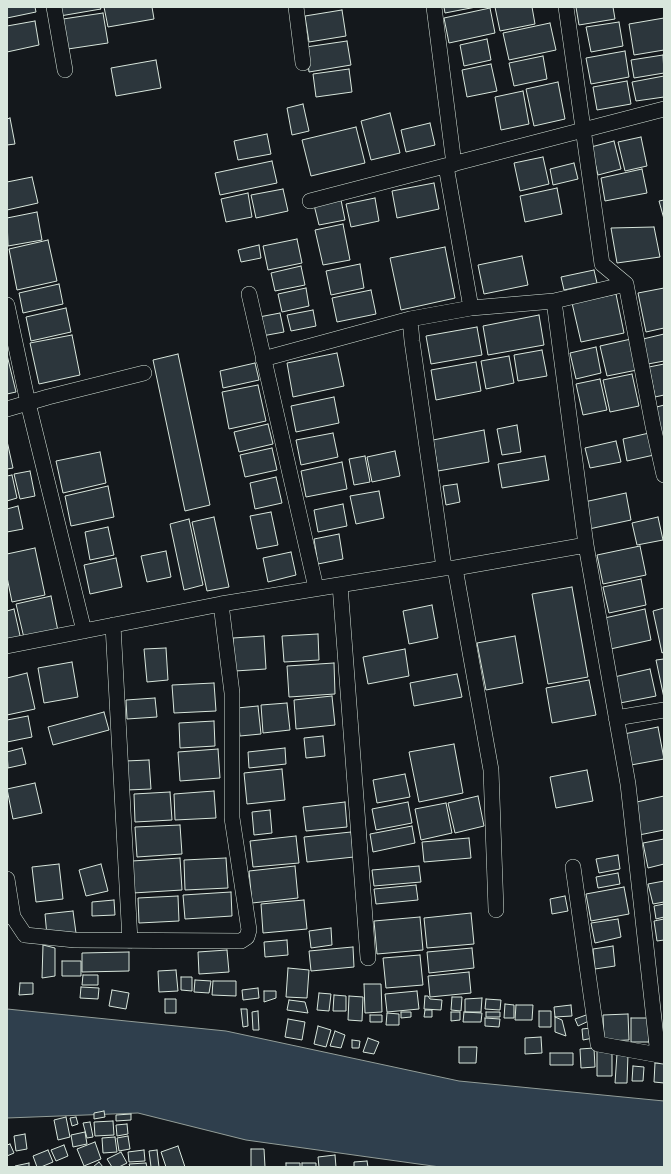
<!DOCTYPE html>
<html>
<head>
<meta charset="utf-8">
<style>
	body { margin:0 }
	#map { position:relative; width:671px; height:1174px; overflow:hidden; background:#14181c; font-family:Inter,sans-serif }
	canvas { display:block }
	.frame { position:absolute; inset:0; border:8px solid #d8e6dc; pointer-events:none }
</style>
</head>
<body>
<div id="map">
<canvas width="671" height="1174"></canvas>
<div class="frame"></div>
</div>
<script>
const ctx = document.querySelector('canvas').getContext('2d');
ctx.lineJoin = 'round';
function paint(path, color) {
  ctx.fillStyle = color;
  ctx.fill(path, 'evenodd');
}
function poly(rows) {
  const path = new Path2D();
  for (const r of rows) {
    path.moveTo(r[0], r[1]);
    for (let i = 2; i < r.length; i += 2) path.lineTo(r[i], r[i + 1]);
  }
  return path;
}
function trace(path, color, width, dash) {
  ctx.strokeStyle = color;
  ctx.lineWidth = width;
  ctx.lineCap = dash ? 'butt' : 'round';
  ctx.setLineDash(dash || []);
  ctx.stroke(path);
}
const water = poly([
	[7,1009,226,1031,459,1081,664,1101,664,1167,440,1167,246,1140,138,1113,7,1118,7,1009]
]);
const building = poly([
	[7,7,35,7,36,12,7,18,7,7],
	[59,7,100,7,101,9,60,16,59,7],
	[104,7,152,7,154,19,108,27,104,7],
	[444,7,476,7,445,13,444,7],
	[495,7,532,7,535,24,500,31,495,7],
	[576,7,613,7,615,19,579,25,576,7],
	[490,8,495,33,449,43,444,18,490,8],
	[342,10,346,36,309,42,305,16,342,10],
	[103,13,108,43,68,49,63,19,103,13],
	[664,18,664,50,634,55,629,24,664,18],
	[35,21,39,45,7,52,7,26,35,21],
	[619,22,623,46,591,52,586,27,619,22],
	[550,23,556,50,509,60,503,33,550,23],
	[487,39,491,60,464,66,460,45,487,39],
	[347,41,351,65,309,72,306,47,347,41],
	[625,51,629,77,591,84,586,58,625,51],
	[663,55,664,73,634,78,631,60,663,55],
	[543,56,547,79,514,86,509,63,543,56],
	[156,60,161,88,116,96,111,68,156,60],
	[491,64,497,91,467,97,462,70,491,64],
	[349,69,352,92,316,97,313,74,349,69],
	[664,76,664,97,636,101,632,82,664,76],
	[627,81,631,104,597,110,593,87,627,81],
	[558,82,565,119,534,126,526,89,558,82],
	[523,91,529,124,501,130,495,97,523,91],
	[303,104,309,131,292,135,287,108,303,104],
	[390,113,400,153,371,160,361,121,390,113],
	[10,118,15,144,7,145,7,119,10,118],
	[430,123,435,145,406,152,401,130,430,123],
	[356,127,365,163,311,176,302,140,356,127],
	[267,134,271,154,238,160,234,141,267,134],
	[641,137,647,166,625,171,618,142,641,137],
	[614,141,621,169,598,175,591,147,614,141],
	[543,157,549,184,520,191,514,163,543,157],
	[272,161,277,183,220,195,215,173,272,161],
	[574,163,578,179,553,185,550,169,574,163],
	[642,169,647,193,605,201,601,178,642,169],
	[32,177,38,203,7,210,7,182,32,177],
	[434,183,439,209,397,218,392,191,434,183],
	[557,188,562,214,525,222,520,196,557,188],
	[283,189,288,211,256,218,251,195,283,189],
	[248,193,252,217,226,222,221,199,248,193],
	[375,198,379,221,351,227,346,204,375,198],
	[341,200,345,220,319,225,314,205,341,200],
	[664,200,664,219,659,201,664,200],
	[37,212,42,240,8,246,7,218,37,212],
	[343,224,350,260,323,265,315,230,343,224],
	[654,227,660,257,617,263,611,228,654,227],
	[297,239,302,263,268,270,263,246,297,239],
	[48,240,57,281,17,290,9,249,48,240],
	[259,245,261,258,241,262,238,250,259,245],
	[445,247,455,298,401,310,390,258,445,247],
	[522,256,528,285,484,294,478,265,522,256],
	[360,264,364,288,331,295,326,271,360,264],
	[301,266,305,285,275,291,271,273,301,266],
	[594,270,597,283,564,290,561,277,594,270],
	[59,284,63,304,23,313,19,293,59,284],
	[306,288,309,306,282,312,278,294,306,288],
	[664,288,664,328,646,332,638,293,664,288],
	[371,290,376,314,337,322,332,298,371,290],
	[616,294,624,333,581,342,572,303,616,294],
	[66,308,71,332,31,341,26,317,66,308],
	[313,310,316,326,291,331,287,315,313,310],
	[280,313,284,332,262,336,259,317,280,313],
	[539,315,544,345,488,355,483,326,539,315],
	[477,327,482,355,431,364,426,336,477,327],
	[664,334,664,361,648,364,643,339,664,334],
	[72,335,80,375,39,384,30,343,72,335],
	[631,339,637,370,607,376,600,346,631,339],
	[596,347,601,373,576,379,570,353,596,347],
	[542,350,547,376,518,381,514,355,542,350],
	[337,353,344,386,293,397,287,363,337,353],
	[178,354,210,505,185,511,153,360,178,354],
	[7,355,16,392,7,394,7,355],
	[509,356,514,383,486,389,481,361,509,356],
	[476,362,481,391,436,400,431,370,476,362],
	[255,363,259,380,223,388,220,371,255,363],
	[664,364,664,395,655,397,649,367,664,364],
	[632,374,639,406,610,412,603,380,632,374],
	[600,379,607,410,583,415,576,384,600,379],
	[258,385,266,421,229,429,222,392,258,385],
	[334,397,339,423,296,432,291,406,334,397],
	[664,405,664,447,653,408,664,405],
	[268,424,273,444,239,452,234,432,268,424],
	[517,425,521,452,502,455,497,429,517,425],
	[484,430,489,462,438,471,433,440,484,430],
	[333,433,338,457,301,465,296,440,333,433],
	[649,433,654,455,627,461,623,439,649,433],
	[7,441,13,468,7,469,7,441],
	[616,441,621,462,590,468,585,448,616,441],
	[272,448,277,470,245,477,240,455,272,448],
	[395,451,400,476,372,482,367,457,395,451],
	[100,452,106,483,63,493,56,461,100,452],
	[365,456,370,482,354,485,349,459,365,456],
	[545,456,549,480,502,488,498,464,545,456],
	[342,462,347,489,306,497,301,471,342,462],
	[30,471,35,496,20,499,14,474,30,471],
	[12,475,17,498,7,501,7,476,12,475],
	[276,477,282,503,255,509,250,483,276,477],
	[457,484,460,502,446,505,443,486,457,484],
	[108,486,114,517,71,526,65,496,108,486],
	[379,491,384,518,356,524,350,496,379,491],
	[626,493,631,520,589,529,584,502,626,493],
	[343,504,347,526,318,532,314,510,343,504],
	[18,506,23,529,7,532,7,509,18,506],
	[271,512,278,545,257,549,250,516,271,512],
	[214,517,229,587,207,591,192,522,214,517],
	[658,517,663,540,637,545,632,523,658,517],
	[189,519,203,585,184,590,170,524,189,519],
	[108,527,114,555,90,560,85,532,108,527],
	[339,534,343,559,318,564,314,539,339,534],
	[640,546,646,575,603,584,597,555,640,546],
	[35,548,45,595,12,602,7,577,7,554,35,548],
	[166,551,171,577,147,582,141,556,166,551],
	[291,552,296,575,268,582,263,558,291,552],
	[116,558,122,587,90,594,84,565,116,558],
	[641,579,646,605,609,613,603,587,641,579],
	[572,587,588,677,548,684,532,594,572,587],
	[51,596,58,631,24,638,16,604,51,596],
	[432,605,438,638,409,644,403,611,432,605],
	[664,608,664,652,662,653,653,611,664,608],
	[14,609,21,640,7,642,7,611,14,609],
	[645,609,651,640,606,650,600,619,645,609],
	[318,634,319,660,284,662,282,636,318,634],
	[264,636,266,669,235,671,233,638,264,636],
	[515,636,523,683,486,690,477,643,515,636],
	[166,648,168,680,147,682,144,649,166,648],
	[405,649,409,676,368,684,363,657,405,649],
	[664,659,664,698,656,660,664,659],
	[72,662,78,697,44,703,38,668,72,662],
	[334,663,335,694,289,697,287,666,334,663],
	[650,669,656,696,620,703,614,677,650,669],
	[27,673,35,709,7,715,7,678,27,673],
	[457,674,462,697,414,706,410,683,457,674],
	[589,680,596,715,552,723,546,688,589,680],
	[214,683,216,711,174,713,172,685,214,683],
	[332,696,335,725,296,729,294,700,332,696],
	[155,698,157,717,127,719,126,700,155,698],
	[287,703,290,730,263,733,261,705,287,703],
	[258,706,261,734,240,736,237,708,258,706],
	[104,712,109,730,53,745,48,727,104,712],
	[28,716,32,737,7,742,7,720,28,716],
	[214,721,215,746,180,748,179,723,214,721],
	[658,727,664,759,631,765,624,734,658,727],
	[323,736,325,756,306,758,304,738,323,736],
	[454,744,463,793,419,802,409,752,454,744],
	[22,748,26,764,8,768,7,752,22,748],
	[285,748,286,764,249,768,248,752,285,748],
	[218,749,220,778,180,781,178,752,218,749],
	[149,760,151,789,127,790,125,761,149,760],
	[282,769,285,800,247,804,244,773,282,769],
	[587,770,593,801,556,808,550,777,587,770],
	[405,774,410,797,377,803,373,780,405,774],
	[35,783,42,813,13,819,7,789,35,783],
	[214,791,216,818,175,820,174,794,214,791],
	[170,792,172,820,135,822,134,794,170,792],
	[478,796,484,826,455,833,448,803,478,796],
	[664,796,664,830,639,835,632,803,664,796],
	[345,802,347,827,306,831,303,807,345,802],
	[408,802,412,823,376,830,372,809,408,802],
	[446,803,452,833,421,840,415,809,446,803],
	[270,810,272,833,254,835,252,812,270,810],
	[180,825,182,854,137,857,135,827,180,825],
	[412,826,415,843,373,852,370,834,412,826],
	[351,832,354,857,307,862,304,837,351,832],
	[296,836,299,863,253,867,250,841,296,836],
	[469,838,471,858,424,862,422,842,469,838],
	[664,839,664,864,648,868,643,843,664,839],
	[618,855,620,869,599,873,596,859,618,855],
	[180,858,182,890,133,893,132,861,180,858],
	[226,858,228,888,185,890,184,860,226,858],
	[59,864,63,899,36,902,32,867,59,864],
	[101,864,108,891,86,896,79,870,101,864],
	[295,866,298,898,252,903,249,871,295,866],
	[419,866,421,882,374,886,372,870,419,866],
	[618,873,620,884,598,888,596,877,618,873],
	[664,881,664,902,653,904,648,884,664,881],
	[416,885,418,900,376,904,374,889,416,885],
	[624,887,629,914,591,921,586,894,624,887],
	[231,892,232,916,185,919,183,895,231,892],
	[178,896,179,921,139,923,138,898,178,896],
	[565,896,568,911,552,914,550,899,565,896],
	[114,900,115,915,92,916,92,902,114,900],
	[304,900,307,929,263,933,261,904,304,900],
	[664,904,664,917,656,919,654,906,664,904],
	[73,911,76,933,47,936,45,914,73,911],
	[471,913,474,944,427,948,424,918,471,913],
	[420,917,423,950,377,954,374,921,420,917],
	[618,919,621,937,595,943,591,923,618,919],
	[664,919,664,940,657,941,654,921,664,919],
	[331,928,332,945,311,948,309,931,331,928],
	[287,940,288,955,265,957,264,942,287,940],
	[43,945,55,948,55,976,42,978,43,945],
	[613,946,615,966,595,969,593,949,613,946],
	[353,947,354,967,311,971,309,951,353,947],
	[472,948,474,968,429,973,427,952,472,948],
	[227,950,229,972,199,974,198,952,227,950],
	[129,952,129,971,82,972,82,953,129,952],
	[420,955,423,985,386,988,383,958,420,955],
	[62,961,81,961,81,976,62,976,62,961],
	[288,968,309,970,307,998,286,997,288,968],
	[176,970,178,991,159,992,158,971,176,970],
	[469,972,471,993,430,997,428,976,469,972],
	[83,975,98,975,98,985,82,985,83,975],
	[181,977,192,977,192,991,181,990,181,977],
	[195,980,211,981,209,993,194,992,195,980],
	[213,981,236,981,236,996,212,995,213,981],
	[20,983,33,983,33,994,19,995,20,983],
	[364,984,381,984,382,1012,365,1013,364,984],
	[81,987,99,988,98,999,80,998,81,987],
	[258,988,259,998,243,1000,242,990,258,988],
	[112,990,129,993,126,1009,109,1006,112,990],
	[264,991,276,991,276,998,264,1002,264,991],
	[417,991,419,1009,387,1012,385,994,417,991],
	[319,993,331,994,329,1011,317,1010,319,993],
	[334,995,346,996,346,1011,333,1011,334,995],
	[349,996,363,997,362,1021,348,1020,349,996],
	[425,996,428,996,430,999,442,1000,441,1010,424,1009,425,996],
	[452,997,462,997,461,1011,451,1010,452,997],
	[482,998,481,1012,465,1012,465,999,482,998],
	[165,999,176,999,176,1013,165,1013,165,999],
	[486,999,501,1000,500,1010,485,1009,486,999],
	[289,1000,305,1002,308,1013,287,1010,289,1000],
	[505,1004,514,1005,514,1018,504,1018,505,1004],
	[516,1005,533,1005,532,1020,515,1020,516,1005],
	[571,1005,572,1016,555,1017,554,1007,571,1005],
	[241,1009,247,1009,248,1026,243,1027,241,1009],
	[425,1010,432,1010,432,1017,424,1017,425,1010],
	[258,1011,259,1030,253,1030,252,1012,258,1011],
	[539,1011,551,1011,551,1027,539,1027,539,1011],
	[401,1012,411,1012,411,1017,401,1018,401,1012],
	[451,1012,460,1012,460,1020,451,1021,451,1012],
	[464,1012,482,1013,481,1022,463,1022,464,1012],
	[486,1012,500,1012,500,1017,486,1017,486,1012],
	[387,1013,399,1014,399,1025,386,1025,387,1013],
	[589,1014,591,1020,578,1026,575,1019,589,1014],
	[628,1014,629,1040,604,1041,603,1015,628,1014],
	[370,1015,382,1015,382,1022,370,1022,370,1015],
	[555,1017,562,1020,566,1036,555,1032,555,1017],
	[485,1018,500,1019,499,1027,485,1026,485,1018],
	[631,1018,648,1018,649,1042,631,1042,631,1018],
	[288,1019,305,1022,302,1040,285,1037,288,1019],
	[318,1026,331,1030,326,1047,314,1044,318,1026],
	[591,1028,593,1038,583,1040,582,1029,591,1028],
	[335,1031,345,1035,341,1048,330,1046,335,1031],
	[541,1037,542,1053,525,1054,525,1038,541,1037],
	[368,1038,379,1042,374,1054,363,1052,368,1038],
	[352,1040,360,1041,359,1048,352,1048,352,1040],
	[459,1047,477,1047,476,1063,459,1063,459,1047],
	[594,1048,595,1067,581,1068,580,1049,594,1048],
	[612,1048,612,1076,597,1076,597,1049,612,1048],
	[550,1053,573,1053,573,1065,550,1065,550,1053],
	[617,1054,628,1054,627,1083,615,1083,617,1054],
	[655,1063,664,1064,664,1083,654,1082,655,1063],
	[633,1066,644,1067,643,1081,632,1081,633,1066],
	[104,1111,105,1117,94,1119,94,1113,104,1111],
	[131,1114,131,1120,116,1121,116,1115,131,1114],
	[66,1117,70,1137,58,1140,54,1120,66,1117],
	[76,1117,78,1124,72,1126,70,1118,76,1117],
	[113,1121,114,1135,95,1136,94,1122,113,1121],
	[90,1122,93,1137,87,1138,83,1123,90,1122],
	[127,1124,128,1134,117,1136,116,1125,127,1124],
	[85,1132,87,1144,73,1147,71,1135,85,1132],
	[25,1134,27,1149,16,1151,14,1136,25,1134],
	[128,1136,130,1149,119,1151,117,1138,128,1136],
	[115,1137,117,1152,103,1153,102,1138,115,1137],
	[95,1142,101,1159,84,1166,77,1149,95,1142],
	[10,1144,14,1153,7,1156,7,1145,10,1144],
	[64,1145,68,1156,56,1161,51,1150,64,1145],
	[178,1146,185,1167,166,1167,161,1152,178,1146],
	[251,1149,264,1149,265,1167,251,1167,251,1149],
	[48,1150,53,1162,41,1167,37,1167,33,1156,48,1150],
	[144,1150,145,1161,129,1162,128,1152,144,1150],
	[157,1150,159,1167,151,1167,149,1151,157,1150],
	[121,1152,127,1163,119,1167,112,1167,107,1159,121,1152],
	[335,1155,336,1167,319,1167,318,1157,335,1155],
	[367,1161,368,1167,354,1167,354,1162,367,1161],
	[99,1162,103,1167,93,1167,99,1162],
	[29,1163,29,1167,16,1167,15,1166,29,1163],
	[146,1163,147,1167,130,1167,129,1164,146,1163],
	[286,1163,300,1163,300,1167,286,1167,286,1163],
	[302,1163,316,1163,316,1167,302,1167,302,1163]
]);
const minor = poly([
	[54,7,65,70],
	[296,7,303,63],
	[434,7,454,164],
	[566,7,602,264,626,284,653,426,664,475],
	[446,166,471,308],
	[310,201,664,109],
	[249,294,316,588],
	[554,301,626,284],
	[7,305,28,403,84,631],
	[410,319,412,341,444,568],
	[263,359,410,319,471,308,554,301,586,545],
	[7,409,48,397,144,373],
	[455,568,491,770,496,910],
	[340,585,368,958],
	[113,625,130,941],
	[7,646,221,604,444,568,455,568,586,545,628,784,658,1055],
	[616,718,664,710],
	[573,867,598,1044,664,1056],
	[7,879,13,917],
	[7,916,13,917,25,935,75,940,241,941,247,937,249,930,232,818,232,693,221,604]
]);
paint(water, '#2f3f4d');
trace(water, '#939e99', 1);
paint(building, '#2c363c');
trace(building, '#d8e6dc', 1);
trace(minor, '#d8e6dc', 16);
trace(minor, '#14181c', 15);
</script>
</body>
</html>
